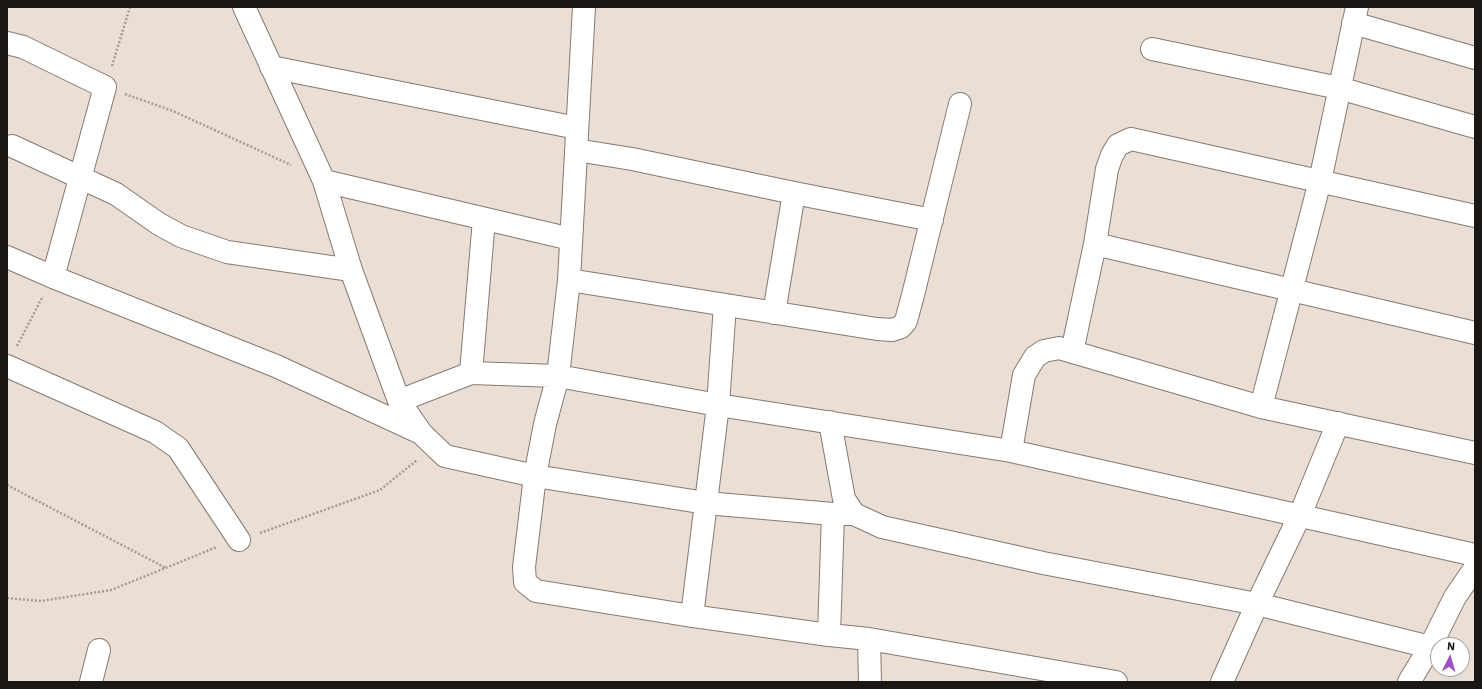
<!DOCTYPE html>
<html>
<head>
<meta charset="utf-8">
<style>
	body { margin:0 }
	#map { position:relative; width:1482px; height:689px; overflow:hidden; background:#ebded5; font-family:"IBM Plex Sans",sans-serif }
	canvas { display:block }
	.frame { position:absolute; inset:0; border:8px solid #1b1714; pointer-events:none }
	.north { position:absolute; left:1430px; top:637px; width:40px; height:40px; box-sizing:border-box; background:#fff; border:1px solid #a4a2a1; border-radius:50%; rotate:5deg; font-size:11px; font-weight:700; line-height:16px; text-align:center; color:#1b1714 }
	.north::after { content:''; display:block; margin:auto; width:14px; height:18px; background:#9e51c3; clip-path:polygon(50% 0,100% 100%,50% 72%,0 100%) }
</style>
</head>
<body>
<div id="map">
<canvas width="1482" height="689"></canvas>
<div class="frame"></div>
<div class="north">N</div>
</div>
<script>
const ctx = document.querySelector('canvas').getContext('2d');
ctx.lineJoin = 'round';
function poly(rows) {
  const path = new Path2D();
  for (const r of rows) {
    path.moveTo(r[0], r[1]);
    for (let i = 2; i < r.length; i += 2) path.lineTo(r[i], r[i + 1]);
  }
  return path;
}
function trace(path, color, width, dash) {
  ctx.strokeStyle = color;
  ctx.lineWidth = width;
  ctx.lineCap = dash ? 'butt' : 'round';
  ctx.setLineDash(dash || []);
  ctx.stroke(path);
}
const path = poly([
	[112,66,130,7],
	[125,94,173,111,291,165],
	[17,346,43,296],
	[7,485,166,568],
	[260,533,380,490,417,460],
	[7,598,41,601,111,590,217,547]
]);
const minor = poly([
	[244,7,324,181,351,270,399,401,422,434,445,456,535,476,706,503,833,514,854,514],
	[584,7,569,280,558,376,545,424,535,476,524,567,525,582,536,591,692,616,829,635,869,639,1116,682],
	[1353,23,1475,58],
	[7,43,23,47,105,87,53,277],
	[1152,49,1339,88,1475,127],
	[271,67,577,128],
	[12,146,116,194,159,224,181,236,227,252,351,270],
	[576,150,632,159,794,193,932,220],
	[324,181,571,239],
	[1095,244,1475,333],
	[7,257,53,277,276,366,421,433],
	[569,280,877,329,892,330,901,327,906,321,913,295,960,104],
	[774,313,794,193],
	[1072,352,1095,244,1107,169,1112,155,1118,145,1131,139,1475,216],
	[7,366,155,432,178,448,239,540],
	[471,373,484,219],
	[399,401,471,373,558,376,718,405,1011,451,1475,555],
	[1261,407,1320,181,1357,7],
	[830,422,844,499,854,514,882,527,1043,563,1257,604,1430,647],
	[1011,451,1024,375,1035,357,1044,351,1059,348,1261,407,1475,453],
	[692,616,718,405,725,305],
	[829,635,833,514],
	[869,639,870,682],
	[91,682,99,650],
	[1222,682,1257,604,1300,515,1338,423],
	[1409,682,1430,647,1455,597,1475,568]
]);
trace(minor, '#867a72', 24);
trace(path, '#a59b94', 2.5, [2, 2]);
trace(minor, '#fff', 22);
</script>
</body>
</html>
